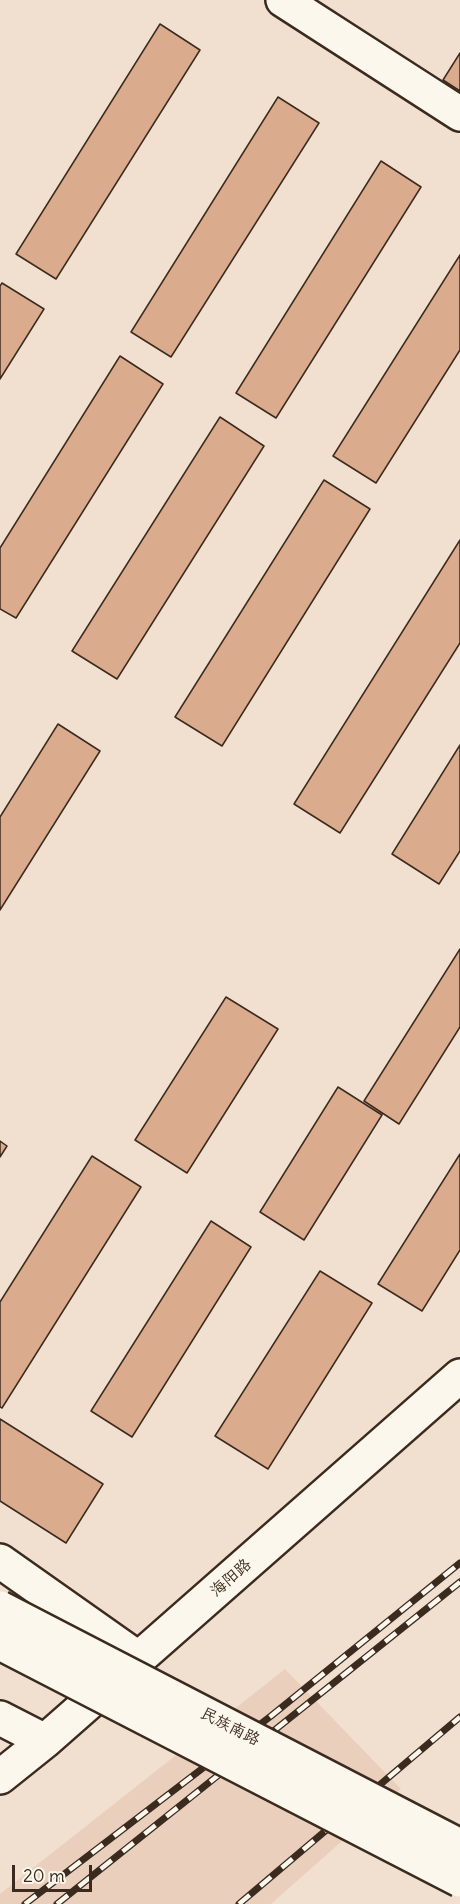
<!DOCTYPE html>
<html>
<head>
<meta charset="utf-8">
<style>
	body { margin:0 }
	#map { position:relative; width:460px; height:1904px; overflow:hidden; background:#f1e0d0; font-family:Delius,sans-serif }
	canvas { display:block }
	.scale { position:absolute; left:12px; top:1865px; width:80px; height:27px; box-sizing:border-box; border:3px solid #3b2a1e; border-top:0; padding-left:8px; font-size:18px; line-height:21px; white-space:nowrap; color:#3b2a1e; -webkit-text-stroke:4px #fbf7ec; paint-order:stroke }
</style>
</head>
<body>
<div id="map">
<canvas width="460" height="1904"></canvas>
<div class="scale">20 m</div>
</div>
<script>
const ctx = document.querySelector('canvas').getContext('2d');
ctx.lineJoin = 'round';
function paint(path, color) {
  ctx.fillStyle = color;
  ctx.fill(path, 'evenodd');
}
function poly(rows) {
  const path = new Path2D();
  for (const r of rows) {
    path.moveTo(r[0], r[1]);
    for (let i = 2; i < r.length; i += 2) path.lineTo(r[i], r[i + 1]);
  }
  return path;
}
function trace(path, color, width, dash) {
  ctx.strokeStyle = color;
  ctx.lineWidth = width;
  ctx.lineCap = dash ? 'butt' : 'round';
  ctx.setLineDash(dash || []);
  ctx.stroke(path);
}
function label(font, color, halo, rows, align = 'center') {
  ctx.font = font + ' Delius,"LXGW WenKai TC",sans-serif';
  ctx.lineWidth = 4.5;
  ctx.setLineDash([]);
  ctx.textBaseline = 'middle';
  ctx.strokeStyle = halo;
  ctx.fillStyle = color;
  for (const [text, x, y, turn = 0] of rows) {
    ctx.save();
    ctx.translate(x, y);
    ctx.rotate((+turn || 0) * Math.PI / 180);
    ctx.textAlign = isNaN(turn) ? turn : align;
    if (halo) ctx.strokeText(text, 0, 0);
    ctx.fillText(text, 0, 0);
    ctx.restore();
  }
}
const built = poly([
	[285,1669,401,1789,271,1904,0,1904,0,1894]
]);
const building = poly([
	[160,24,200,50,56,279,16,254,160,24],
	[460,53,460,91,443,80,460,53],
	[278,97,319,123,171,357,131,332,278,97],
	[381,161,421,187,276,418,236,393,381,161],
	[460,255,460,350,376,483,333,456,460,255],
	[2,283,44,309,0,379,0,286,2,283],
	[120,356,163,384,16,618,0,609,0,548,120,356],
	[220,417,264,446,117,679,72,651,220,417],
	[324,480,370,509,222,746,175,717,324,480],
	[460,540,460,643,340,833,294,804,460,540],
	[58,724,100,751,0,910,0,817,58,724],
	[460,745,460,851,439,884,392,854,460,745],
	[460,949,460,1027,399,1124,364,1101,460,949],
	[226,997,278,1029,187,1173,135,1140,226,997],
	[338,1087,382,1115,304,1240,260,1212,338,1087],
	[0,1141,7,1146,0,1157,0,1141],
	[460,1154,460,1250,422,1311,378,1284,460,1154],
	[92,1156,141,1187,2,1408,0,1407,0,1302,92,1156],
	[211,1221,251,1247,132,1437,91,1411,211,1221],
	[320,1271,372,1303,268,1469,215,1436,320,1271],
	[0,1419,103,1484,66,1543,0,1501,0,1419]
]);
const major = poly([
	[283,0,460,114],
	[0,1561,139,1659],
	[0,1718,45,1741],
	[0,1777,45,1741,460,1376]
]);
const rail = poly([
	[25,1904,271,1716,460,1563],
	[57,1904,460,1582],
	[239,1904,460,1717]
]);
const majorBridge = poly([
	[0,1608,460,1846],
	[0,1643,460,1880]
]);
const streetNames = [
	["海阳路",231,1578,-41],
	["民族南路",230,1727,27]
];
paint(built, '#ead0bc');
paint(building, '#dbab8d');
trace(building, '#3b2a1e', 1.5);
trace(major, '#3b2a1e', 38);
trace(major, '#fbf7ec', 33);
trace(rail, '#3b2a1e', 7);
trace(rail, '#fbf7ec', 4.5, [14]);
trace(majorBridge, '#3b2a1e', 38, []);
trace(majorBridge, '#fbf7ec', 33);
label('16px', '#3b2a1e', '#fbf7ec', streetNames);
</script>
</body>
</html>
